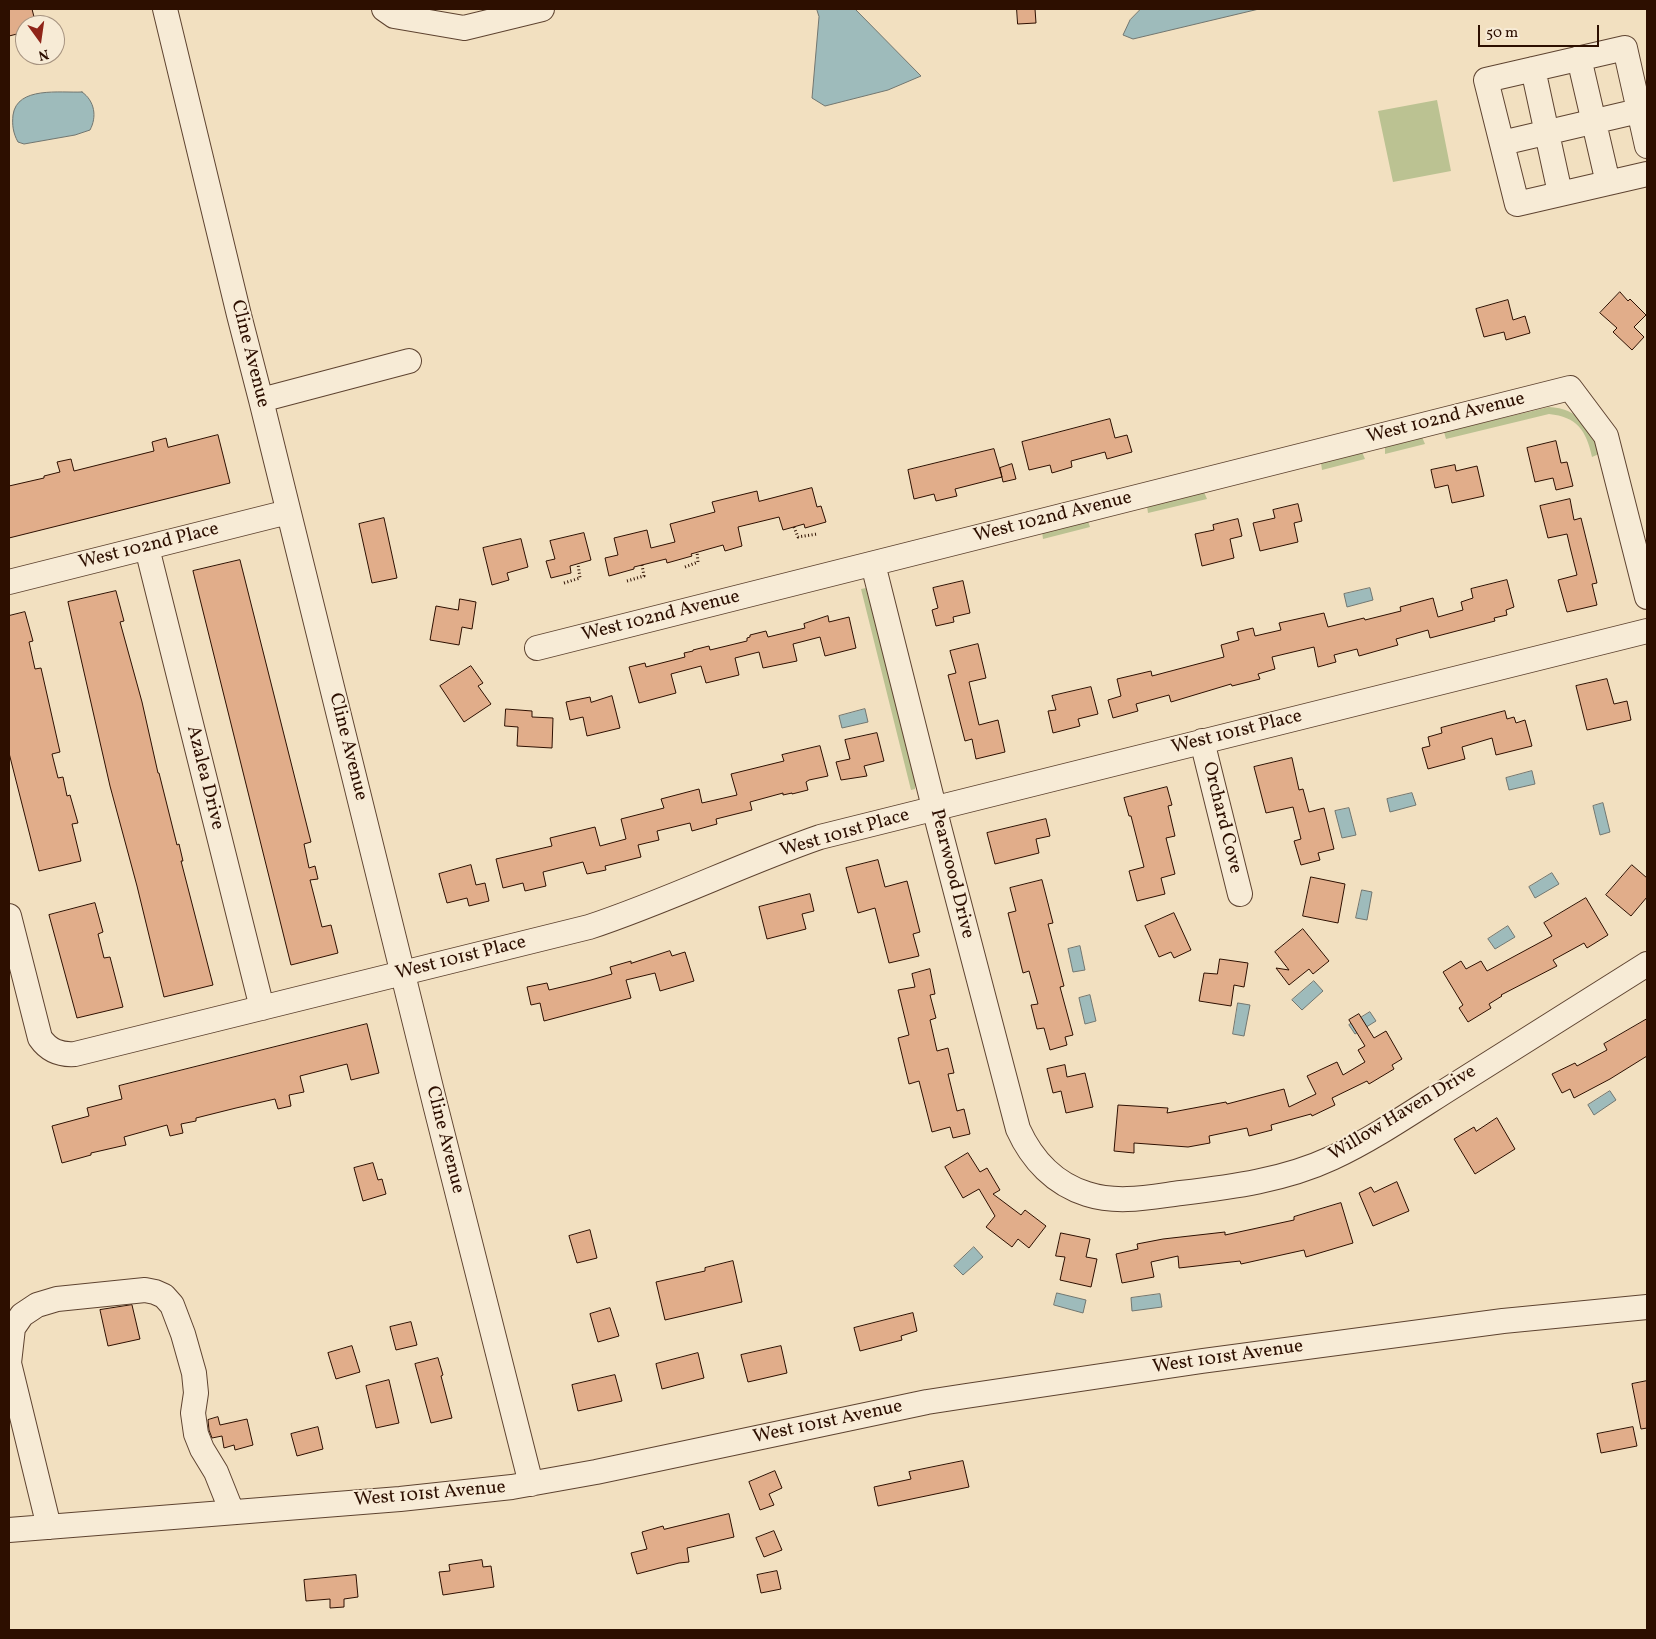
<!DOCTYPE html>
<html>
<head>
<meta charset="utf-8">
<style>
	body { margin:0 }
	#map { position:relative; width:1656px; height:1639px; overflow:hidden; background:#f2e0c0; font-family:Vollkorn,serif }
	canvas { display:block }
	.frame { position:absolute; inset:0; border:10px solid #2d0f00; pointer-events:none }
	.north { position:absolute; left:15px; top:15px; width:50px; height:50px; box-sizing:border-box; background:#f7ebd6; border:1px solid #a69380; border-radius:50%; rotate:166deg; font-size:14px; font-weight:700; line-height:20px; text-align:center; color:#2d0f00 }
	.north::after { content:''; display:block; margin:auto; width:18px; height:22px; background:#8f2418; clip-path:polygon(50% 0,100% 100%,50% 72%,0 100%) }
	.scale { position:absolute; left:1478px; top:25px; width:121px; height:22px; box-sizing:border-box; border:2px solid #2d0f00; border-top:0; padding-left:6px; font-size:15px; line-height:18px; white-space:nowrap; color:#2d0f00; -webkit-text-stroke:4px #f7ebd6; paint-order:stroke }
</style>
</head>
<body>
<div id="map">
<canvas width="1656" height="1639"></canvas>
<div class="frame"></div>
<div class="north">N</div>
<div class="scale">50 m</div>
</div>
<script>
const context = document.querySelector('canvas').getContext('2d');
context.lineJoin = 'round';
function fill(path, color) { context.fillStyle = color; context.fill(path, 'evenodd'); }
function stroke(path, color, width, dash) { context.strokeStyle = color; context.lineWidth = width; context.lineCap = dash ? 'butt' : 'round'; context.setLineDash(dash || []); context.stroke(path); }
function write(font, color, halo, rows, align = 'center') {
  context.font = font + ' Vollkorn,serif'; context.lineWidth = 4; context.setLineDash([]); context.textBaseline = 'middle'; context.strokeStyle = halo; context.fillStyle = color; for (const [text, x, y, turn = 0] of rows) {
    context.save(); context.translate(x, y); context.rotate((+turn || 0) * Math.PI / 180); context.textAlign = isNaN(turn) ? turn : align; if (halo) context.strokeText(text, 0, 0); context.fillText(text, 0, 0); context.restore();
  }
}
fill(new Path2D(`
	M1437,100l14,71 -58,11 -15,-71z
	M1549,407c29,1 42,20 50,47l-7,3c-6,-27 -15,-40 -43,-43l-103,25 -2,-7z
	M1422,437l3,7 -40,10v-7z
	M1362,452l3,7 -43,11 -1,-7z
	M1204,492l3,7 -59,14 -1,-7z
	M1088,521l2,6 -47,12 -1,-7z
	M866,588l3,5 47,188 -1,8 -4,1 -50,-201z`), '#bbc292');
const water = new Path2D(`
	M817,9h38l66,67 -33,14 -63,16 -13,-8 7,-81z
	M1141,9h118l-126,30 -10,-4 7,-15z
	M82,92c13,9 15,25 8,38l-15,5 -51,9 -6,-2c-5,-9 -6,-17 -5,-27 4,-29 47,-22 69,-23z
	M1370,588l3,12 -26,7 -3,-13z
	M865,709l3,13 -26,6 -3,-12z
	M1532,771l3,13 -26,6 -3,-12z
	M1412,793l4,12 -26,7 -3,-13z
	M1603,803l7,29 -10,3 -7,-29z
	M1349,808l7,27 -14,3 -7,-27z
	M1552,873l7,11 -24,14 -6,-11z
	M1362,890l10,2 -5,28 -11,-2z
	M1508,926l7,11 -20,12 -7,-10z
	M1080,946l5,24 -12,2 -5,-23z
	M1314,981l9,10 -21,19 -10,-10z
	M1090,995l6,26 -11,3 -6,-26z
	M1238,1003l12,2 -6,31 -11,-2z
	M1370,1012l6,9 -21,13 -6,-9z
	M1610,1091l6,9 -22,15 -6,-10z
	M974,1247l9,10 -20,18 -9,-9z
	M1057,1293l29,7 -3,13 -29,-8z
	M1160,1294l2,13 -30,4 -1,-13z`);
fill(water, '#9ebbbb');
stroke(water, '#717670', 1);
const building = new Path2D(`
	M9,9h23l4,16h-11v7l-16,4z
	M1017,9h18l1,14 -18,1z
	M1620,292l8,9 2,-2 16,16 -12,12 10,10 -12,13 -19,-18 4,-4 -17,-15z
	M1508,300l5,20 12,-4 5,17 -24,7 -2,-8 -20,5 -8,-28z
	M1110,419l5,19 12,-3 5,17 -25,7 -2,-7 -34,9 1,6 -20,6 -2,-8 -21,5 -7,-28z
	M218,435l12,48 -221,55v-52l35,-8v-2l16,-4 -3,-10 14,-3 3,12 80,-20 -2,-9 14,-4 2,9z
	M1556,441l5,22 6,-1 6,24 -17,4 -3,-12 -18,4 -8,-34z
	M994,449l8,28 -47,12 2,7 -21,5 -2,-7 -20,5 -6,-29z
	M1012,464l4,15 -13,3 -3,-14z
	M1455,465l1,6 21,-5 7,30 -32,7 -4,-18 -13,3 -4,-18z
	M812,488l5,19 4,-1 5,16 -21,6 -1,-4 -21,6 -4,-13 -41,10 4,19 -17,5 -2,-6 -32,9 1,2 -25,7 -1,-4 -32,8v2l-25,7 -4,-18 13,-3 -4,-17 33,-8 4,18 24,-6 -5,-18 45,-12 -3,-10 45,-11 2,10z
	M1570,499l4,21 7,-2 16,65 -5,1 5,21 -30,7 -9,-32 19,-5 -7,-28 -3,-13 -19,4 -8,-32z
	M1298,504l4,17 -8,2 4,19 -38,9 -7,-28 22,-5 -2,-8z
	M384,518l13,60 -25,5 -13,-59z
	M1238,519l4,17 -12,3 4,19 -32,8 -7,-32 19,-4 -1,-5z
	M584,533l7,27 -21,6 1,7 -20,5 -5,-17 9,-2 -5,-18z
	M521,539l7,28 -21,6 2,7 -17,5 -9,-37z
	M240,560l71,282 -7,2 5,24 6,-2 3,13 -8,1 12,47 9,-2 7,28 -47,12 -98,-394z
	M1507,580l7,27 -8,3 1,5 -13,3 1,3 -65,17 -2,-8 -32,9 2,6 -39,11 -2,-7 -23,6 2,7 -18,5 -4,-20 -42,10 3,12 -17,5 2,5 -28,7 -1,-2 -60,18 -2,-7 -33,9 2,7 -25,7 -5,-18 13,-4 -4,-17 34,-8 1,5 72,-19 -3,-12 18,-5 -2,-8 16,-4 2,8 26,-6 -2,-7 45,-10 4,14 36,-9 1,2 36,-9 -1,-4 33,-9 5,19 25,-7 -2,-8 12,-4 -2,-9z
	M963,581l7,32 -17,4 1,5 -18,4 -4,-16 6,-2 -5,-20z
	M116,591l8,30 -4,1 22,80 16,71h1l18,72 2,-1 4,17h-2l32,124 -49,12 -27,-111 -27,-100 -42,-184z
	M460,599l16,3 -4,27 -10,-2 -3,18 -29,-5 6,-34 22,4z
	M25,612l8,29 -4,1 6,27 6,-1 19,84 -8,2 6,24 5,-1 4,19 3,-1 8,28 -6,1 9,37 -42,10 -30,-118v-137z
	M828,616l1,6 20,-5 7,31 -31,8 -5,-19 -27,7 4,17 -34,7 -4,-16 -24,6 4,17 -33,8 -5,-17 -30,8 5,19 -37,10 -10,-36 16,-4 1,4 39,-10 -1,-4 9,-2v-1l16,-4 1,4 37,-9v-3l3,-1v-2l16,-4 2,6 37,-9 -1,-4z
	M978,644l8,34 -17,4 10,43 19,-5 7,32 -29,7 -4,-20 -7,2 -17,-66 8,-2 -6,-22z
	M471,666l12,17 -5,3 13,18 -27,18 -24,-36z
	M1607,679l7,25 13,-3 4,19 -44,10 -11,-44z
	M1091,687l7,27 -20,5 2,7 -27,7 -5,-22 8,-1 -4,-14z
	M612,696l8,32 -33,8 -4,-19 -13,3 -4,-18 24,-5 1,5z
	M506,709l26,2v6l21,1 -1,30 -35,-2 1,-19 -13,-1z
	M1505,711l2,8 7,-2 2,6 9,-3 7,26 -36,9 -4,-17 -30,9 3,12 -37,10 -6,-21 8,-2 -2,-9 14,-4 -1,-5z
	M877,733l7,28 -20,5 3,10 -26,4 -5,-18 14,-3 -5,-19z
	M820,746l8,30 -19,4 -3,2 2,8 -16,4v-1l-9,2v-2l-33,9 2,8 -36,9 1,5 -25,7 -2,-8 -33,8 2,9 -21,5 3,12 -36,9 1,4 -19,4 -4,-12 -40,10 3,14 -21,5 -2,-8 -20,5 -7,-29 56,-13 -2,-8 45,-11 5,19 26,-7 -5,-20 43,-11 -3,-9 38,-10 3,14 35,-8 -6,-21 53,-13 -2,-6z
	M1292,758l7,32 4,-1 6,23 15,-4 10,41 -16,4 2,7 -19,5 -7,-24 7,-2 -8,-32 -27,6 -12,-46z
	M1167,787l5,18 -4,1 7,30 -9,2 9,36 -14,4 4,16 -28,7 -8,-30 15,-4 -13,-51h-2l-5,-18z
	M1046,819l4,17 -14,3 3,14 -44,11 -8,-31z
	M878,860l7,27 22,-6 13,51 -7,2 6,22 -30,7 -14,-55 -17,5 -12,-45z
	M471,865l5,20 9,-2 4,18 -20,5 -2,-8 -20,5 -8,-29z
	M1632,865l15,13v19l-16,19 -25,-21z
	M1311,877l34,7 -7,39 -35,-7z
	M1042,880l11,43 -5,1 16,62 -4,1 13,48 -8,2 2,8 -17,5 -6,-22 -7,1 -6,-24 7,-1 -9,-33 -6,2 -15,-60 8,-2 -6,-23z
	M810,894l4,17 -12,3 4,15 -39,10 -8,-32z
	M1586,898l22,37 -21,13 -3,-5 -31,17 4,6 -56,29 1,1 -13,8 2,4 -23,14 -9,-14 4,-3 -20,-33 18,-11 5,8 15,-8 6,10 65,-35 -8,-13z
	M95,903l8,29 -5,2 6,24 6,-1 13,50 -46,11 -28,-103z
	M1174,913l17,37 -17,8 -3,-6 -12,5 -14,-31z
	M1303,929l26,32 -16,13 -4,-5 -20,16 -13,-17 13,2 -14,-18z
	M670,951l2,5 13,-4 9,29 -34,10 -5,-18 -29,7 5,18 -87,23 -4,-18 -9,2 -4,-18 20,-4 2,7 42,-10 21,-6 -2,-7 21,-6v2z
	M1220,959l28,4 -4,24 -10,-2 -3,21 -32,-5 5,-28 13,1z
	M930,969l5,25 -5,1 6,23 -6,2 7,31 11,-3 6,25 -6,1 9,37 7,-2 6,25 -17,4 -3,-11 -18,5 -13,-51 -10,3 -11,-46 11,-3 -11,-45 17,-3 -3,-13z
	M1359,1014l15,24 12,-7 16,28 -10,6 2,4 -25,15 -2,-3 -35,17 3,7 -23,11 -1,-2 -40,11 1,5 -23,6 -2,-8 -38,8 1,7 -22,4 -54,-4v10l-20,-2 4,-46 50,3 -1,5 59,-11 1,2 57,-15 5,18 27,-13 -9,-18 30,-14 6,13 22,-13 -7,-12 7,-4 -16,-26z
	M1647,1019v37l-37,23 -36,19 -4,-9 -8,4 -10,-19 23,-11 2,3 30,-16 -3,-6z
	M367,1024l12,49 -28,7 -4,-16 -47,12 4,16 -15,3 2,11 -13,3 -3,-10 -39,9 -40,10v3l-15,3 2,9 -13,3 -3,-11 -43,12 2,8 -35,8v2l-29,8 -10,-37 37,-10 -2,-8 35,-9 -3,-13z
	M1065,1065l2,12 18,-4 8,34 -27,6 -5,-22 -8,2 -6,-24z
	M1497,1118l18,31 -40,25 -21,-35 20,-12 2,4z
	M968,1153l12,19 7,-4 13,22 -7,4 28,21 4,-5 21,16 -17,22 -11,-9 -6,8 -26,-20 9,-11 -16,-27 -16,9 -18,-31z
	M373,1163l5,17 4,-1 4,15 -23,7 -9,-33z
	M1397,1182l12,29 -36,15 -14,-33 12,-6 3,5z
	M1341,1203l12,40 -47,14 -2,-7 -63,14 -1,-3 -61,7 -1,-12 -27,6 3,15 -32,6 -6,-29 22,-5 -1,-5 26,-5 62,-7v3l69,-15v-3z
	M590,1230l7,28 -20,5 -8,-27z
	M1061,1233l29,6 -4,18 11,2 -6,28 -31,-7 5,-23 -9,-1z
	M733,1261l9,41 -77,18 -9,-38 49,-11v-3z
	M132,1305l8,34 -32,7 -8,-36z
	M610,1308l9,28 -21,6 -8,-28z
	M913,1313l4,18 -16,5 1,4 -42,11 -6,-23z
	M411,1322l6,23 -21,5 -6,-23z
	M352,1346l8,26 -24,7 -8,-26z
	M781,1346l6,27 -39,9 -7,-27z
	M698,1353l6,25 -42,11 -6,-25z
	M438,1358l5,17 -2,1 11,42 -21,5 -16,-59z
	M615,1375l7,26 -44,10 -6,-26z
	M389,1380l10,43 -23,5 -10,-42z
	M1647,1381v47l-6,1 -9,-45z
	M218,1417l2,8 27,-6 6,26 -18,5 -1,-5 -10,3 -2,-12 -10,2 -3,-8 -1,-10z
	M318,1427l5,22 -26,7 -6,-22z
	M1633,1427l4,19 -36,7 -4,-19z
	M963,1461l6,26 -91,19 -4,-19 37,-8 -2,-7z
	M775,1471l7,17 -13,6 5,11 -14,5 -11,-28z
	M729,1514l5,23 -47,11 2,14 -10,1 -42,11 -6,-21 16,-4 -5,-17 21,-6 1,3z
	M774,1531l8,19 -18,7 -8,-19z
	M482,1560l1,7 8,-1 3,21 -51,8 -4,-23 11,-1 -1,-6z
	M777,1571l4,18 -20,4 -4,-18z
	M356,1575l2,22 -14,2v8l-14,1v-9l-24,2 -2,-21z`);
fill(building, '#e1ad8a');
stroke(building, '#2d0f00', 1);
const minor = new Path2D(`
	M165,9l74,306 22,85 175,708 95,376
	M384,9l10,7 70,12 78,-19
	M1579,58l29,125
	M1533,69l27,124
	M1502,143l145,-34
	M1647,146l-22,-98 -139,32 31,124 130,-30
	M261,400l148,-39
	M147,548l115,460
	M873,564l66,263 79,302c14,31 37,55 69,65 31,10 63,3 94,-1 51,-6 104,-13 151,-35 43,-20 83,-48 123,-73 64,-41 128,-81 192,-121
	M9,582l279,-70
	M537,648l1033,-260 36,48 41,161
	M1202,741l38,153
	M9,916l31,122c9,13 20,17 35,16l514,-127c79,-26 153,-63 231,-90l827,-206
	M49,1527l-40,-164 4,-35 9,-13 15,-10 20,-6 88,-9 10,2 9,4 8,9 11,29 11,39 2,20 -3,20 3,21 6,15 14,23 16,40
	M9,1530l391,-31 112,-12 84,-15 331,-70 39,-6 236,-35 301,-40 144,-14`);
stroke(minor, '#5e4330', 26);
stroke(new Path2D(`
	M794,527l4,10 19,-3
	M685,567l13,-5 -1,-10
	M627,581l17,-5 -2,-11
	M564,583l16,-5 -2,-14`), '#2d0f00', 3, [1, 2.5]);
stroke(minor, '#f7ebd6', 24);
write('19px', '#2d0f00', '#f7ebd6', [
	["Cline Avenue",249,354,76],
	["West 102nd Avenue",1446,419,-14],
	["West 102nd Avenue",1053,518,-14],
	["West 102nd Place",149,547,-14],
	["West 102nd Avenue",661,617,-14],
	["West 101st Place",1237,733,-14],
	["Cline Avenue",347,747,76],
	["Azalea Drive",204,778,76],
	["Orchard Cove",1221,818,76],
	["West 101st Place",845,834,-16],
	["Pearwood Drive",951,874,76],
	["West 101st Place",461,959,-14],
	["Willow Haven Drive",1403,1114,-31],
	["Cline Avenue",444,1140,76],
	["West 101st Avenue",1228,1358,-8],
	["West 101st Avenue",828,1423,-12],
	["West 101st Avenue",430,1495,-5]
]);
</script>
</body>
</html>
